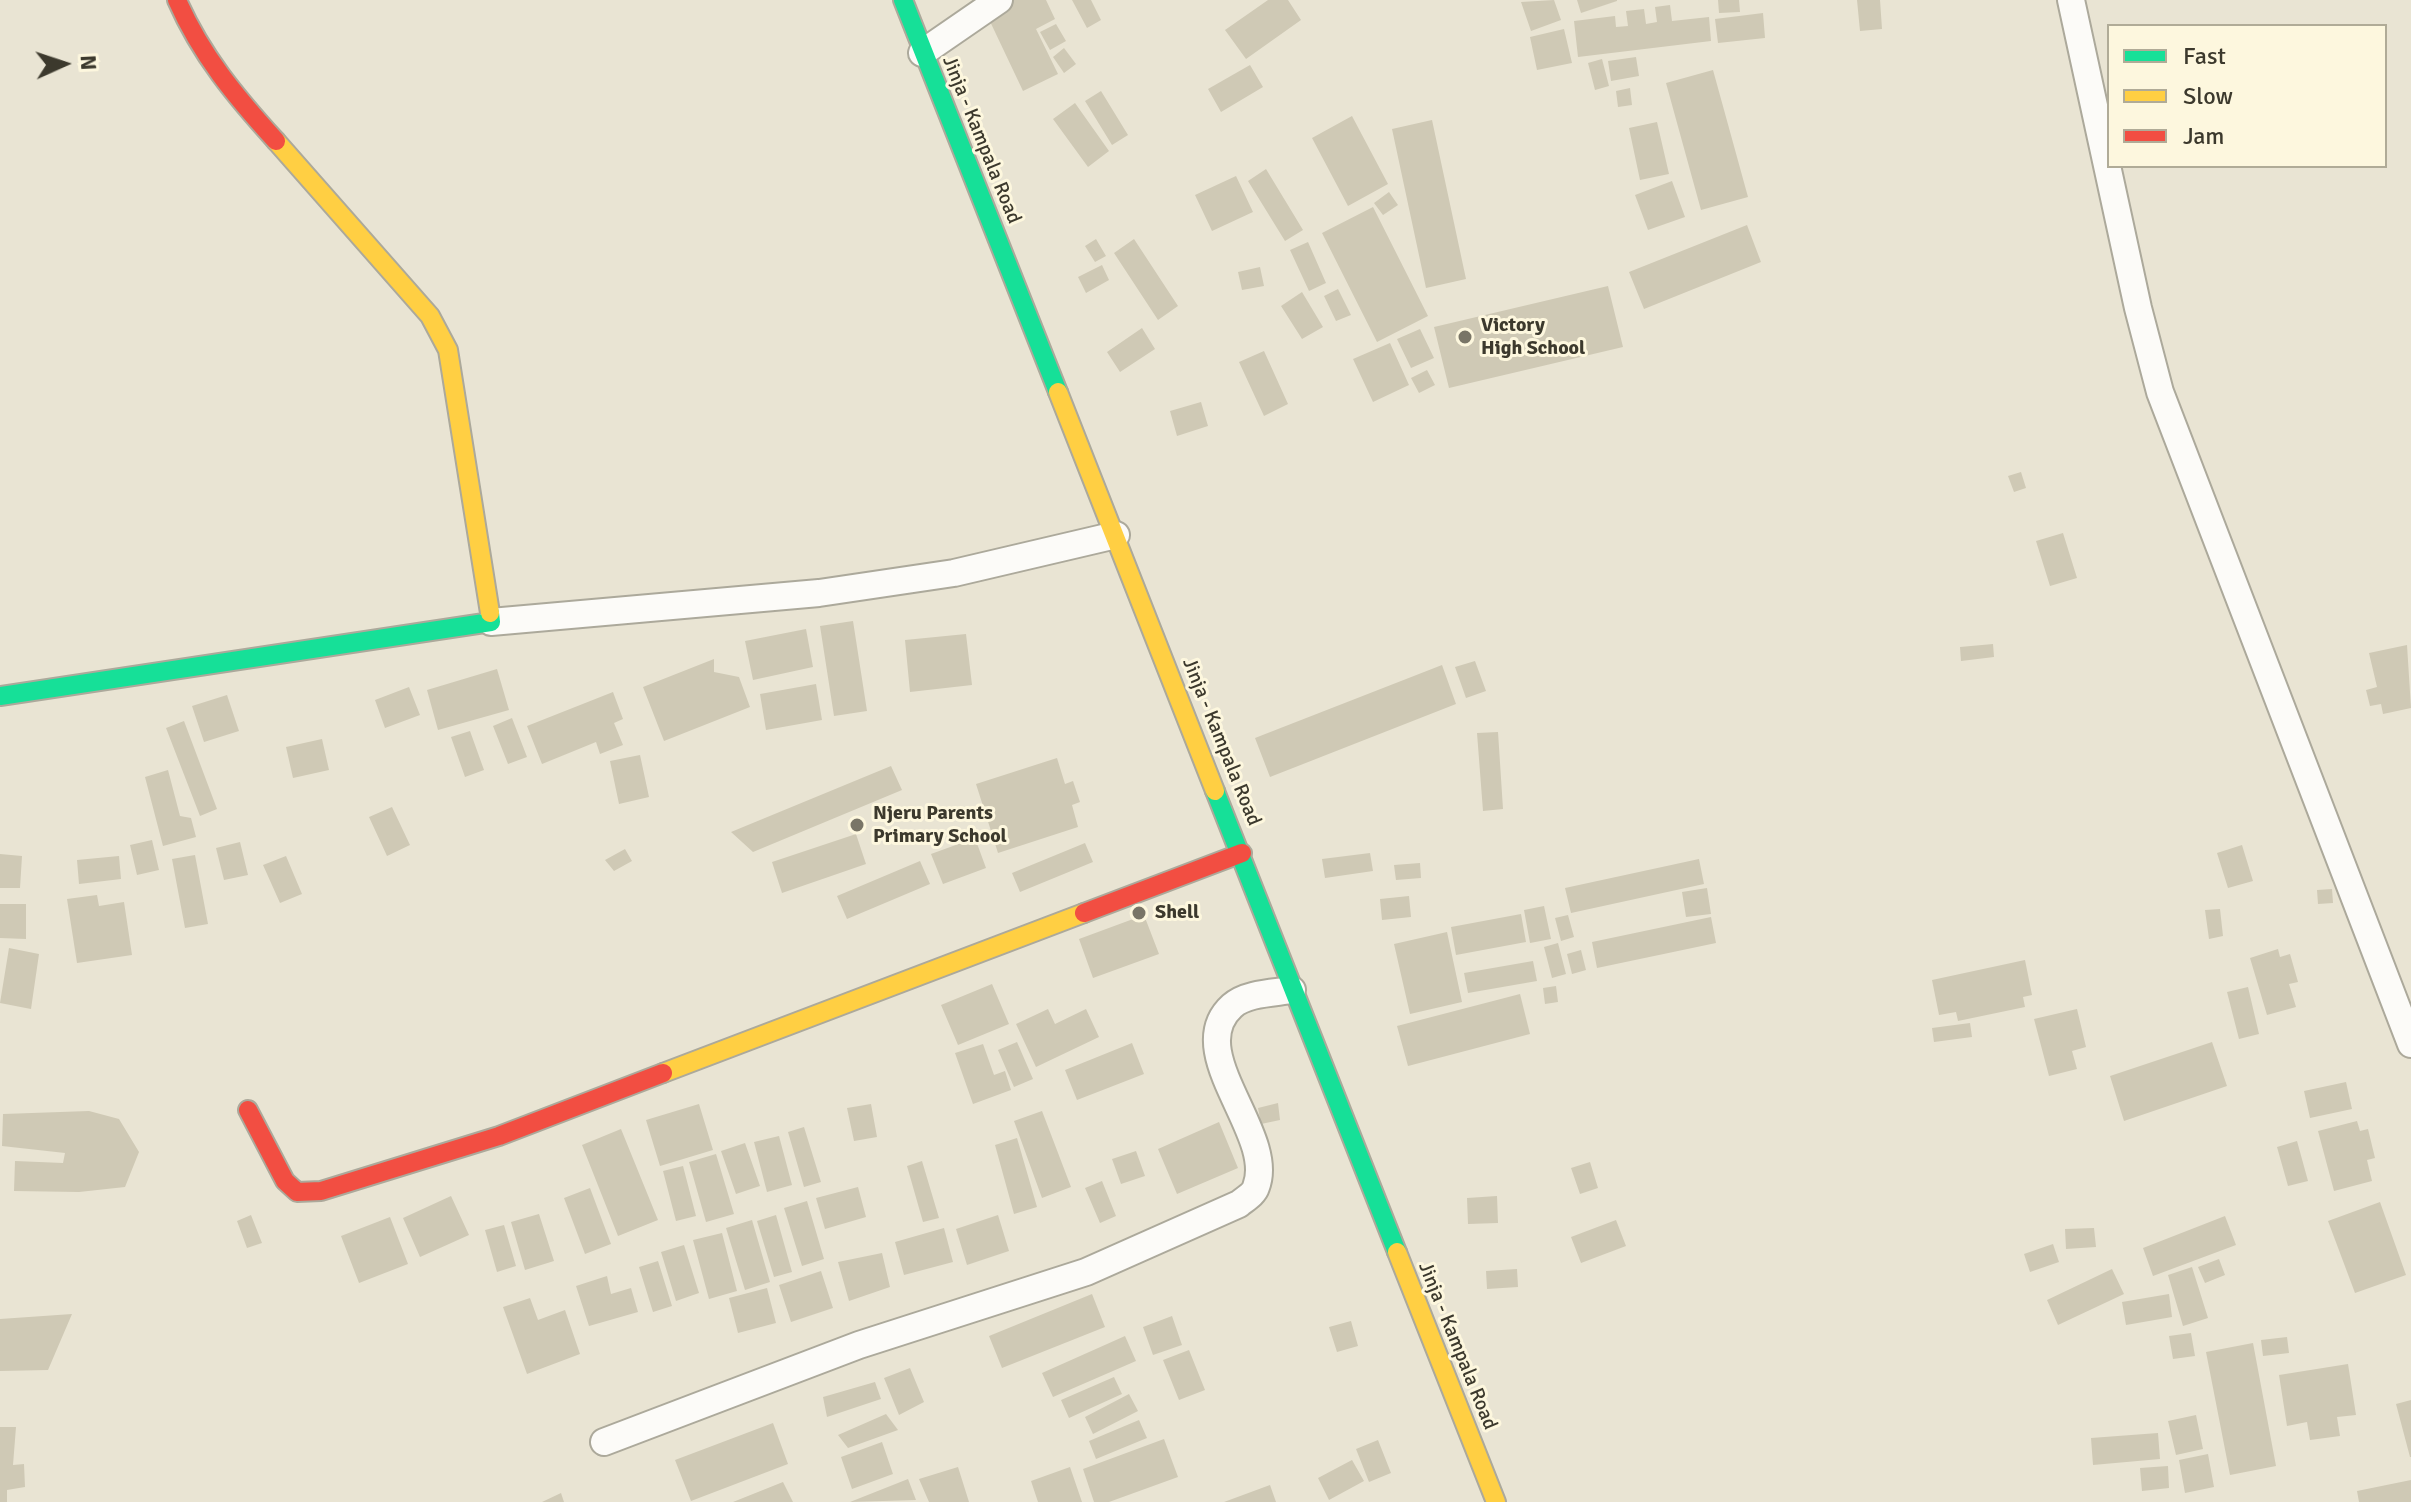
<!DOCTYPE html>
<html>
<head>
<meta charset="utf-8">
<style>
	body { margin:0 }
	#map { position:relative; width:2411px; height:1502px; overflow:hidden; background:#e9e4d3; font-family:Signika,sans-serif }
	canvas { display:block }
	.legend { position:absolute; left:2107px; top:24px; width:280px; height:144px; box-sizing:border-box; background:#fdf7de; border:2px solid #b0ab97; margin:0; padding:10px 14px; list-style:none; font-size:24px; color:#3c392d }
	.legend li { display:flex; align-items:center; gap:16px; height:40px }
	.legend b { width:40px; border:2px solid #b0ab97 }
	.north { position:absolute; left:24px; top:24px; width:80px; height:80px; -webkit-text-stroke:6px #fdf7de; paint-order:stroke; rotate:87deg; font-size:22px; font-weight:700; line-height:32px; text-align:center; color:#3c392d }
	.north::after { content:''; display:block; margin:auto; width:28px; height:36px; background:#3c392d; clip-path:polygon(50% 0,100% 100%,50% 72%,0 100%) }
</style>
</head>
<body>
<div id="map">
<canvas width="2411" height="1502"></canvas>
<ul class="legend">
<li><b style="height:10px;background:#16e098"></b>Fast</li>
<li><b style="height:10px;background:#ffcf43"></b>Slow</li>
<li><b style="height:10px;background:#f24e42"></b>Jam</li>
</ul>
<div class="north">N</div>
</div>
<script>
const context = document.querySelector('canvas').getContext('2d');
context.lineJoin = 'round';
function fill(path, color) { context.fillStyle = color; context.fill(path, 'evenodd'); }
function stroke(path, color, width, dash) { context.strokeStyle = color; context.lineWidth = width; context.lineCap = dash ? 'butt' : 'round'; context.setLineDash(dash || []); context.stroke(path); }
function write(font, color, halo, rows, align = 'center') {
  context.font = font + ' Signika,sans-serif'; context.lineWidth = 6; context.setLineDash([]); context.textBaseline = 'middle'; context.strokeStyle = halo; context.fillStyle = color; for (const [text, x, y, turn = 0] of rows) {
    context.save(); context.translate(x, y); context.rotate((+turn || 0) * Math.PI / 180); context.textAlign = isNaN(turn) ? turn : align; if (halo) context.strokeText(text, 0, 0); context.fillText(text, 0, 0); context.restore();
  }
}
fill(new Path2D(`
	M1013,0h33l9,19 -19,10 22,45 -35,17 -37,-78z
	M1072,0h19l10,20 -14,8z
	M1268,0h20l13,20 -55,39 -21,-29z
	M1554,0l7,20 -30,11 -10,-29z
	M1577,0h40v1l-36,12z
	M1718,0h21l1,12 -21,1z
	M1857,0h23l2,29 -22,2z
	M1670,5l2,16 37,-4 2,24 -133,16 -4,-36 41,-5 1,11 12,-1 -2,-15 18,-2 2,15 11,-2 -2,-15z
	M1763,13l2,25 -47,5 -3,-24z
	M1056,24l10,17 -16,9 -10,-18z
	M1564,29l8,34 -35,7 -7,-33z
	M1064,48l12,16 -12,9 -11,-16z
	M1636,57l3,19 -28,5 -3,-20z
	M1602,59l7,27 -14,4 -7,-27z
	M1250,65l13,22 -42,25 -13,-23z
	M1713,70l35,127 -47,13 -35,-127z
	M1630,88l2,17 -14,2 -2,-16z
	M1101,91l27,44 -16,10 -27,-44z
	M1075,103l34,48 -21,16 -35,-48z
	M1352,116l36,68 -40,22 -36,-68z
	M1432,120l34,159 -40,9 -34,-159z
	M1657,122l12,52 -29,6 -11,-52z
	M1266,169l37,61 -18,11 -37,-60z
	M1236,176l17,36 -41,19 -17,-36z
	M1672,181l13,36 -37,13 -13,-35z
	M1389,192l9,13 -15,10 -9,-12z
	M1373,207l55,109 -51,26 -55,-109z
	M1747,225l14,37 -117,47 -15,-37z
	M1096,239l10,17 -11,6 -10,-16z
	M1134,239l44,67 -20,14 -44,-67z
	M1308,242l18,41 -17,8 -19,-41z
	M1102,265l7,15 -23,13 -8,-16z
	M1260,267l4,19 -22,4 -4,-18z
	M1608,286l15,61 -174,41 -15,-61z
	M1338,289l13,26 -15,6 -12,-25z
	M1302,292l21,35 -21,12 -21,-33z
	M1142,328l13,21 -35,23 -13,-20z
	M1420,329l14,29 -23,10 -14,-29z
	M1390,343l19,42 -36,17 -20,-43z
	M1264,351l24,53 -24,12 -25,-54z
	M1427,370l8,15 -16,8 -8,-15z
	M1201,402l7,24 -31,10 -7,-25z
	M2021,472l5,16 -12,4 -6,-16z
	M2063,533l14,45 -27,8 -14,-45z
	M853,621l14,90 -33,5 -14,-90z
	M806,629l7,38 -60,13 -8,-39z
	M966,634l6,51 -62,7 -5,-52z
	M1993,644l1,13 -33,4 -1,-14z
	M2407,645l4,63 -28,6 -2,-10 -11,2 -4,-16 11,-3 -8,-34z
	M714,659v13l25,5 11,30 -86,34 -21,-54z
	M1475,661l11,30 -20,7 -11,-31z
	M1442,665l14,39 -186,73 -15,-39z
	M497,669l12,41 -71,20 -11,-40z
	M816,684l6,36 -56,10 -6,-36z
	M409,687l11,28 -35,13 -10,-28z
	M613,692l10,27 -9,4 9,22 -23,9 -4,-12 -54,22 -15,-38z
	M227,695l12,36 -35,11 -12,-36z
	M512,718l15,39 -19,7 -15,-38z
	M184,721l33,88 -17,7 -34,-88z
	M470,731l14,39 -19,7 -14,-40z
	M1498,732l5,77 -20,2 -6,-78z
	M322,739l7,31 -36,8 -7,-31z
	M640,755l9,42 -30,7 -9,-43z
	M1057,758l8,26 8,-3 7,21 -8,3 6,22 -80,26 -22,-69z
	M891,766l11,24 -149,62 -22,-20z
	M168,770l12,46 11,2 5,19 -33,9 -18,-69z
	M392,807l18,38 -23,11 -18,-39z
	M856,834l10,30 -84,29 -10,-31z
	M975,838l11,30 -43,16 -12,-30z
	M152,840l7,30 -22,5 -7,-30z
	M240,842l8,33 -24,5 -8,-32z
	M1085,843l8,19 -73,30 -8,-19z
	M2242,845l11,36 -25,7 -11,-35z
	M625,849l7,12 -18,10 -9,-11z
	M1370,853l3,18 -48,7 -3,-19z
	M0,854l22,2 -2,32h-20z
	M195,855l13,69 -23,4 -13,-69z
	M119,856l2,23 -42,5 -2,-24z
	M286,856l16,38 -22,9 -17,-38z
	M1699,859l5,25 -133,29 -6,-25z
	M920,861l10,23 -83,35 -10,-23z
	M1420,863l1,15 -25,2 -2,-15z
	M1707,888l4,26 -25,3 -4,-25z
	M2332,889l1,14 -15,1 -1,-14z
	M97,895l2,11 25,-4 8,53 -55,8 -10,-64z
	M1409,896l2,21 -29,3 -2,-21z
	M0,904h26v35l-26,-1z
	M1544,906l7,33 -21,4 -6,-33z
	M2220,909l3,27 -14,3 -4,-29z
	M1521,914l5,28 -70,13 -5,-28z
	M1144,915l15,39 -66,24 -14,-39z
	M1568,915l6,22 -13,4 -6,-23z
	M1711,917l5,26 -119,25 -5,-26z
	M1447,932l15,70 -52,12 -16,-70z
	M1558,943l8,31 -14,4 -8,-31z
	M9,948l30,6 -8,55 -31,-6z
	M2278,949l2,8 10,-3 8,28 -9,2 7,23 -29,8 -17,-57z
	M1581,950l5,20 -14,4 -5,-20z
	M2025,960l7,35 -9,2 2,10 -67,14 -2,-9 -17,3 -7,-35z
	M1533,961l4,20 -69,12 -4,-20z
	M992,984l17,40 -51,21 -17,-40z
	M1556,986l2,16 -13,2 -2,-16z
	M2248,987l11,47 -20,5 -12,-47z
	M1520,994l10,40 -122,32 -11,-40z
	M1048,1009l7,15 31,-15 13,28 -63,30 -20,-43z
	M2077,1009l9,38 -14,4 5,18 -28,7 -15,-57z
	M1970,1023l2,14 -38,5 -2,-14z
	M1017,1042l16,37 -19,8 -16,-37z
	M2212,1042l15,44 -103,35 -14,-45z
	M1132,1043l12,31 -67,26 -12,-30z
	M983,1044l11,31 11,-4 6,19 -38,14 -18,-51z
	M2346,1082l6,27 -42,9 -6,-27z
	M1278,1103l2,17 -19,4 -3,-16z
	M699,1104l14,46 -53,16 -14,-46z
	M871,1104l6,33 -23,4 -7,-33z
	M89,1111l30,8 20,33 -14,35 -46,5 -65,-1 1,-30 48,2 2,-10 -63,-7 1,-32z
	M1042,1111l29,76 -29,11 -28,-77z
	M2357,1121l3,10 8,-2 7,29 -8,2 5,21 -38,10 -16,-60z
	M1219,1122l19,46 -61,26 -19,-45z
	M804,1127l17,55 -17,5 -16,-55z
	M621,1129l37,91 -40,16 -36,-91z
	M779,1136l13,49 -25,7 -13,-50z
	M1017,1138l20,69 -23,7 -19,-69z
	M2297,1141l11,40 -20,5 -11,-39z
	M745,1143l15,43 -24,8 -15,-43z
	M1136,1151l9,25 -24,8 -9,-25z
	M716,1154l18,60 -28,8 -17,-60z
	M922,1161l17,57 -16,4 -16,-56z
	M1590,1162l8,26 -18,6 -9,-26z
	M683,1166l13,50 -20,5 -13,-50z
	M1102,1181l14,35 -16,7 -15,-35z
	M858,1187l8,30 -41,12 -9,-31z
	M590,1188l21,56 -26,10 -21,-56z
	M451,1196l18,39 -49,22 -17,-39z
	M1497,1196l1,27 -30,1 -1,-26z
	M807,1201l17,58 -22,7 -18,-58z
	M2380,1202l26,73 -51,18 -27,-72z
	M539,1214l15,47 -29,9 -14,-48z
	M251,1215l11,28 -15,5 -10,-27z
	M776,1215l16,57 -18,5 -17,-56z
	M998,1215l11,36 -42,14 -11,-36z
	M2225,1216l11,29 -83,31 -10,-28z
	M390,1217l18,47 -49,19 -18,-47z
	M752,1220l18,62 -25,8 -19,-62z
	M1616,1220l10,26 -45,17 -10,-26z
	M504,1225l12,41 -19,6 -12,-42z
	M944,1228l9,34 -49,13 -9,-33z
	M2094,1228l2,19 -30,2 -1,-20z
	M722,1233l15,58 -28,8 -16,-59z
	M2053,1244l6,18 -29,10 -6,-18z
	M684,1245l15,48 -23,8 -15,-49z
	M882,1253l8,34 -41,14 -11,-39z
	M2219,1259l6,16 -20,8 -7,-16z
	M658,1261l14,45 -19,6 -14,-45z
	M2192,1267l16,51 -25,8 -15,-51z
	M1517,1269l1,18 -31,2 -1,-18z
	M2112,1269l12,25 -66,31 -11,-25z
	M821,1271l12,37 -42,14 -12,-37z
	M607,1276l4,18 20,-6 7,24 -49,14 -13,-40z
	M767,1288l9,35 -38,10 -9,-35z
	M1092,1294l13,33 -103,41 -13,-32z
	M2169,1294l3,23 -46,8 -4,-23z
	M530,1298l8,22 27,-10 15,44 -53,20 -24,-67z
	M72,1314l-24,56 -48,1v-52z
	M1172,1316l10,29 -29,10 -10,-28z
	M1351,1321l7,25 -21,6 -8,-25z
	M2191,1333l4,23 -22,3 -4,-23z
	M1125,1336l11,25 -83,36 -11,-24z
	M2287,1337l2,16 -26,3 -2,-16z
	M2253,1343l23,123 -46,9 -24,-123z
	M1189,1350l16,40 -26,10 -16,-40z
	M2348,1364l8,51 -19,2 3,19 -30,4 -3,-18 -20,4 -8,-51z
	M910,1368l14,34 -25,13 -15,-37z
	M1114,1377l8,17 -53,24 -8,-18z
	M875,1382l6,17 -54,18 -4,-20z
	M1129,1394l9,17 -45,23 -8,-17z
	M2411,1400v57h-1l-14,-53z
	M886,1414l12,16 -50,18 -10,-13z
	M2196,1415l7,34 -27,6 -8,-34z
	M1139,1420l8,18 -51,21 -7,-18z
	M773,1423l15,41 -97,37 -16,-41z
	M0,1427h16l-3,38 11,-1 1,23 -18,3v12h-7z
	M2158,1433l2,26 -67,6 -2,-27z
	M1164,1439l14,38 -69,25h-15l-11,-33z
	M1378,1440l13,33 -22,9 -13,-33z
	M882,1442l11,32 -41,15 -11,-32z
	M2208,1454l6,33 -29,6 -6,-33z
	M1352,1460l12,21 -35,19 -11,-22z
	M2168,1466l1,22 -27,3 -2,-23z
	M958,1467l11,35h-40l-10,-23z
	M1070,1467l12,35h-44l-7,-21z
	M908,1479l8,21 -66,2z
	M2411,1480v22h-52l-2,-11z
	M783,1482l10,20h-60z
	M1270,1485l6,17h-52z
	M561,1493l3,9h-22z`), '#cfc9b5');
const street = new Path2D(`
	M2071,0l67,308 22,84 251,652
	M922,53l77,-53
	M491,622l328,-29 135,-20 162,-38
	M604,1442l255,-97 227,-73 153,-68c6,-5 15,-10 17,-17 21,-53 -75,-135 -24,-181 14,-13 42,-13 60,-16`);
const fast = new Path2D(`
	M903,0l155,392
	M0,696l491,-74 -1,-9
	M1215,791l182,461`);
const slow = new Path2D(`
	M276,141l154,175 18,34 42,263
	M1058,392l157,399
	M663,1073l421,-160
	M1397,1252l99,250`);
const jam = new Path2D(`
	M177,0c24,55 59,97 99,141
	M1084,913l158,-60
	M248,1110l37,71 12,11 24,-1 178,-55 164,-63`);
stroke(street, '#aca99b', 30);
stroke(fast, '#aca99b', 22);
stroke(slow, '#aca99b', 22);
stroke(jam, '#aca99b', 22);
stroke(street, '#fcfbf8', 26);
stroke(fast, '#16e098', 18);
stroke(slow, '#ffcf43', 18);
stroke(jam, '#f24e42', 18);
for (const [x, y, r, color] of [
	[1465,337,8,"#797567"],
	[857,825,8,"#797567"],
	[1139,913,8,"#797567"]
]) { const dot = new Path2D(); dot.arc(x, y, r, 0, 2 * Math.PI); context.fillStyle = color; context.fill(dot); stroke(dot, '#fdf7de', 3); }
write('20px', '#3c392d', '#fdf7de', [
	["Jinja - Kampala Road",981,140,68],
	["Jinja - Kampala Road",1221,742,68],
	["Jinja - Kampala Road",1457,1346,68]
]);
write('bold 20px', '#3c392d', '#fdf7de', [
	["Victory",1481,326],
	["High School",1481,349],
	["Njeru Parents",873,814],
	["Primary School",873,837],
	["Shell",1155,913]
], 'left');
</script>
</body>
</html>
